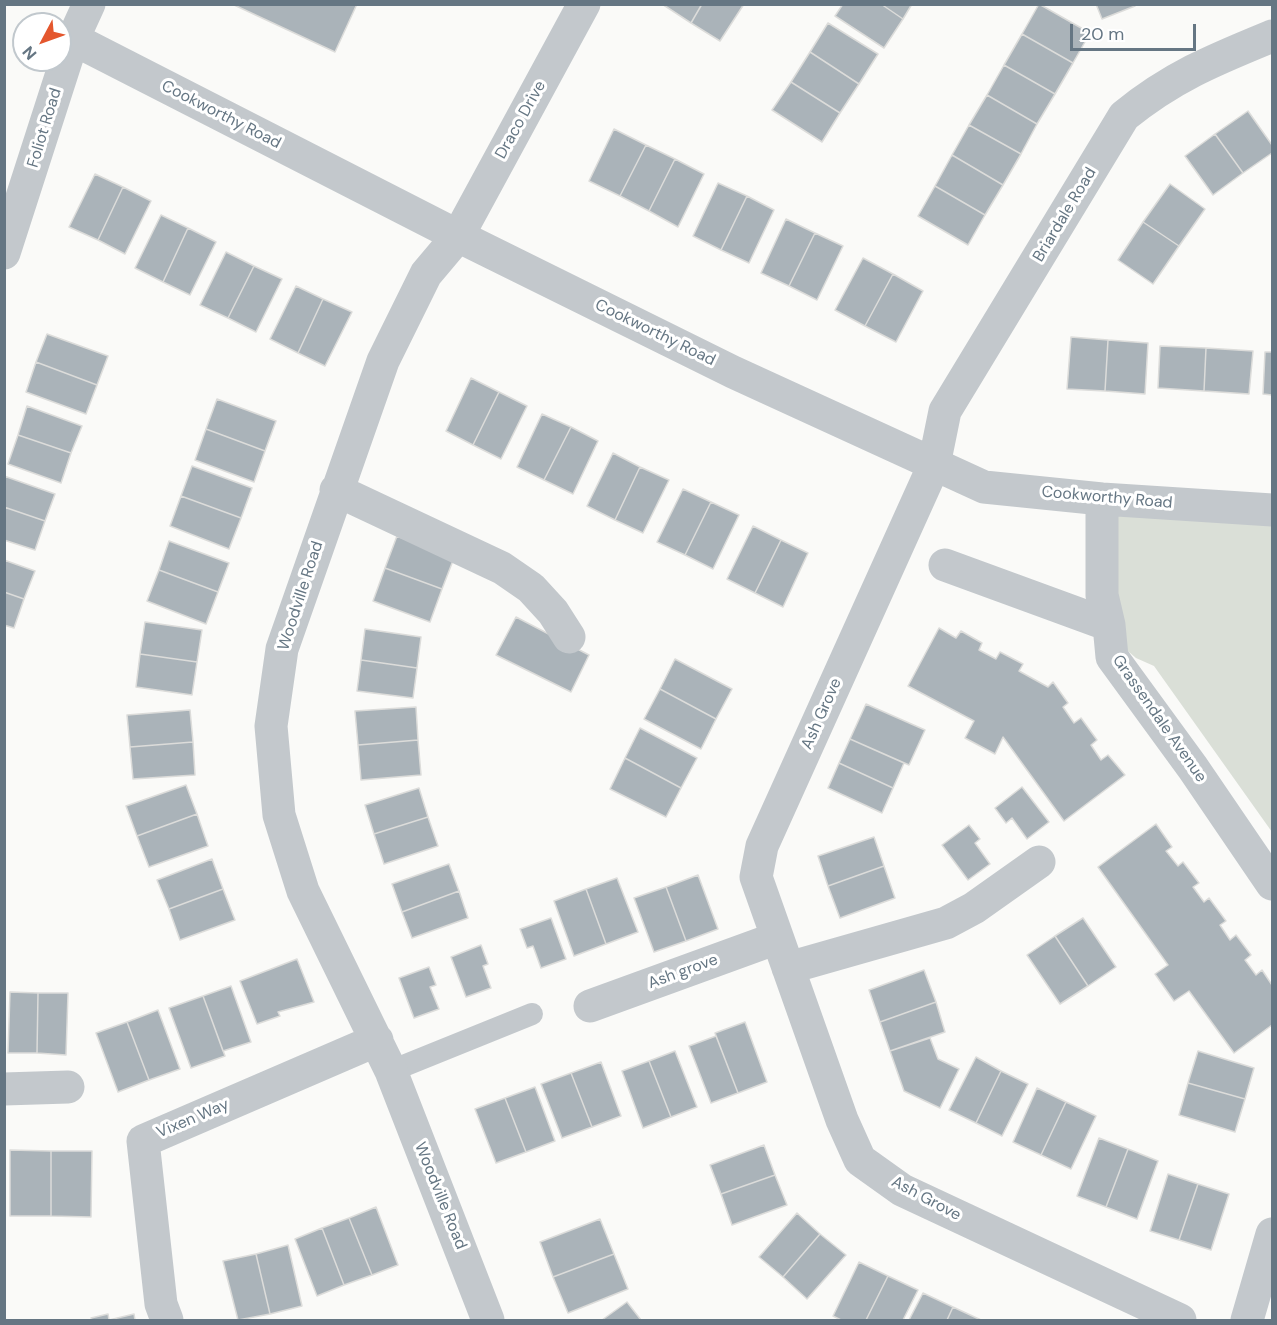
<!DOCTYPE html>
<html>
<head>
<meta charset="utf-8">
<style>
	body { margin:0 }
	#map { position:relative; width:1277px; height:1325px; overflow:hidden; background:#fafaf8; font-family:"DM Sans",sans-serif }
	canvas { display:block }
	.frame { position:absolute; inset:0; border:6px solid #657683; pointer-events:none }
	.north { position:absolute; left:12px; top:12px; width:60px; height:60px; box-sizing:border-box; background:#fff; border:2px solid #c1c8cd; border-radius:50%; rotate:229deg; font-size:16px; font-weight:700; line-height:24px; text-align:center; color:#657683 }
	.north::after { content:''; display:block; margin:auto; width:21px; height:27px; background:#e4572e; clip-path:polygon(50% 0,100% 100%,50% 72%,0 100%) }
	.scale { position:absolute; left:1070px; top:24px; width:126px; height:27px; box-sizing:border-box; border:3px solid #657683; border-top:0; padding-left:8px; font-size:18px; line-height:21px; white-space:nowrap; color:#657683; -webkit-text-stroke:4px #fff; paint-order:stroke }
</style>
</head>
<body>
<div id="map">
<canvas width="1277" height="1325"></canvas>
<div class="frame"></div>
<div class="north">N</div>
<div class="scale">20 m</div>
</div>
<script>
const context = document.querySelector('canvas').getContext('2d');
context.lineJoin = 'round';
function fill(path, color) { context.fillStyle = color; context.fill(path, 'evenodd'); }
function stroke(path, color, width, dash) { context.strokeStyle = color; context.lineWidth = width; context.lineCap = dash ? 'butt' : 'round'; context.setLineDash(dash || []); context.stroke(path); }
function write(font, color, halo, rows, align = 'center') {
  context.font = font + ' "DM Sans",sans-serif'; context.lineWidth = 6; context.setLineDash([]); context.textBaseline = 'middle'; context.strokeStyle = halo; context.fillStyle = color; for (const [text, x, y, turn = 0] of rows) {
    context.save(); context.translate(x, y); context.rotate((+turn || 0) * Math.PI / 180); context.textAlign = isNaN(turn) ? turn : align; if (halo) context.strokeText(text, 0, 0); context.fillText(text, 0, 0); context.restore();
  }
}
fill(new Path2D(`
	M1115,506l157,10v316l-118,-166 -18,-8 -20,-17z`), '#dadfd7');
const building = new Path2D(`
	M232,4h125l-22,48z
	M662,4h40l-11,19z
	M702,4h42l-24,37 -29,-18z
	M843,4h38l22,15 -19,29 -49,-32z
	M881,4h31l-9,15z
	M1039,4l51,29 -17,30 -51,-29z
	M1096,4h38l1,2 -33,13z
	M828,23l50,31 -19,30 -49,-32z
	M1022,34l51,29 -18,31 -51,-29z
	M810,52l49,32 -19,29 -49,-31z
	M1004,65l51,29 -18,30 -50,-29z
	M791,82l49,31 -18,29 -50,-32z
	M987,95l50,29 -16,30 -52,-29z
	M1248,111l24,34v8l-29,20 -28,-39z
	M969,125l52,29 -18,31 -51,-30z
	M614,129l32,16 -26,51 -31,-15z
	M1215,134l28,39 -30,22 -28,-39z
	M646,145l29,14 -26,52 -29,-15z
	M952,155l51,30 -18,30 -50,-29z
	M675,159l29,15 -26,53 -29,-16z
	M95,174l28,13 -25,53 -29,-13z
	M718,183l29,13 -26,54 -28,-14z
	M1170,184l35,25 -26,37 -36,-24z
	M935,186l50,29 -17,30 -50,-29z
	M123,187l28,14 -26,53 -27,-14z
	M747,196l27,14 -25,53 -28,-13z
	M161,215l27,13 -25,54 -28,-14z
	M786,219l29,14 -26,53 -28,-13z
	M1143,222l36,24 -26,38 -35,-24z
	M188,228l28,14 -26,53 -27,-13z
	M815,233l28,13 -26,54 -28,-14z
	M226,252l28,14 -26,52 -28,-13z
	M863,258l30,16 -28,52 -30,-16z
	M254,266l28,13 -26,53 -28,-14z
	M893,274l30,17 -27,51 -31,-16z
	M296,286l27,13 -25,54 -28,-14z
	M323,299l29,13 -27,54 -27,-13z
	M47,334l61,22 -11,29 -61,-23z
	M1071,337l37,3 -3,51 -38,-2z
	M1108,340l40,3 -3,51 -40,-3z
	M1160,346l46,2 -2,43 -46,-3z
	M1206,348l47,3 -4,43 -45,-3z
	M1265,352h7v43l-9,-1z
	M36,362l61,23 -11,29 -60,-22z
	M471,378l28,14 -26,53 -27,-14z
	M499,392l28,14 -26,53 -28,-14z
	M217,399l59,22 -11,30 -59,-22z
	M27,406l55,20 -11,27 -53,-18z
	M542,414l29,13 -27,53 -27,-13z
	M571,427l27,14 -25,53 -29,-14z
	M206,429l59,22 -11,31 -59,-22z
	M18,435l53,18 -10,30 -53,-19z
	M613,453l27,14 -25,53 -28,-14z
	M192,466l60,22 -11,30 -60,-22z
	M640,467l29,13 -26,53 -28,-13z
	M4,476l51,18 -10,27 -41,-14z
	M683,489l28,13 -26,53 -28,-13z
	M181,496l60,22 -12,31 -59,-23z
	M711,502l28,13 -26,54 -28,-14z
	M4,507l41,14 -10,29 -31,-10z
	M753,526l28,14 -26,53 -28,-14z
	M397,536l57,22 -12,31 -57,-21z
	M781,540l27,13 -25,54 -28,-14z
	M169,541l60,22 -11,29 -59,-22z
	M4,560l31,11 -11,28 -20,-7z
	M385,568l57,21 -12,33 -57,-21z
	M159,570l59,22 -12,32 -59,-23z
	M4,592l20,7 -10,29 -10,-3z
	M516,617l73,38 -18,37 -75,-37z
	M145,622l57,8 -5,32 -57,-8z
	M939,628l17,10 5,-7 21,12 -3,7 17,9 4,-7 23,12 -4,7 29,16 5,-5 15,21 -5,4 11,16 7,-5 16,22 -6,5 10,15 7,-5 17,20 -61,46 -61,-84 -8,17 -30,-16 9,-17 -66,-35z
	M365,629l56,8 -4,31 -56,-8z
	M140,654l57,8 -5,33 -56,-8z
	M675,659l57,30 -16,30 -56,-30z
	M361,660l56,8 -4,30 -56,-7z
	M660,689l56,30 -15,30 -57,-30z
	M866,704l59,26 -16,35 -59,-26z
	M416,707l2,33 -60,5 -3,-34z
	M190,710l3,32 -63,5 -3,-32z
	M640,728l57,30 -16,30 -56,-30z
	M850,739l54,24 -11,25 -54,-25z
	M418,740l3,35 -60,5 -3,-35z
	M193,742l2,33 -62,4 -3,-32z
	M625,758l56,30 -15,29 -56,-28z
	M839,763l54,25 -11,25 -54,-25z
	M186,785l11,29 -60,22 -11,-30z
	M1022,787l27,35 -22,17 -15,-21 -6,5 -11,-15z
	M419,788l9,29 -54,17 -9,-29z
	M197,814l11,32 -59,21 -12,-31z
	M428,817l10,29 -54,18 -10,-30z
	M1156,824l16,23 -6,4 12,15 5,-4 16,21 -6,4 11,15 5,-4 17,23 -6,4 10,15 6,-5 15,20 -6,5 11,15 6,-5 10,15v40l-38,28 -45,-62 -15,10 -19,-27 13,-9 -70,-98z
	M969,825l11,14 -5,4 15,21 -22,16 -26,-35z
	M874,837l10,29 -56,20 -10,-30z
	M212,859l11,30 -54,20 -12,-29z
	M449,864l10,27 -57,21 -10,-28z
	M884,866l11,32 -55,20 -12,-32z
	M698,875l20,54 -32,12 -20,-54z
	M617,878l21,54 -32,12 -20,-55z
	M666,887l20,54 -32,11 -20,-54z
	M223,889l12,31 -55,20 -11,-31z
	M586,889l20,55 -32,12 -20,-55z
	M459,891l9,27 -56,20 -10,-26z
	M551,918l15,41 -25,9 -8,-22 -6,2 -7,-19z
	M1083,918l33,49 -28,19 -33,-50z
	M1055,936l33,50 -28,18 -33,-49z
	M481,945l7,19 -5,2 8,22 -25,9 -15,-40z
	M297,959l17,43 -36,10 2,4 -23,8 -17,-43z
	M429,967l7,18 -6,2 9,22 -25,9 -15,-40z
	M924,970l12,32 -56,20 -11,-32z
	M231,986l20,56 -28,9 -20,-55z
	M10,992l28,1 -1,60h-29z
	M38,993h30l-2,62 -29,-2z
	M203,996l22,60 -34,12 -22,-60z
	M936,1002l9,30 -55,19 -10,-29z
	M158,1010l22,59 -31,11 -22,-58z
	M127,1022l22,58 -31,12 -22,-59z
	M745,1022l22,60 -29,11 -23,-60z
	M716,1036l22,57 -27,10 -22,-57z
	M930,1038l8,21 21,10 -19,39 -36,-17 -14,-40z
	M675,1051l22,56 -26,10 -22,-56z
	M1198,1051l56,17 -9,31 -57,-16z
	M976,1057l25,14 -25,52 -27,-13z
	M649,1061l22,56 -28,11 -21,-57z
	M601,1062l20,54 -29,11 -21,-54z
	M1001,1071l27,13 -26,52 -26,-13z
	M571,1073l21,54 -30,11 -21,-54z
	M1188,1083l57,16 -10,33 -56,-17z
	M535,1087l20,54 -29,11 -21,-54z
	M1037,1088l29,14 -25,53 -28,-13z
	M505,1098l21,54 -30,11 -21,-54z
	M1066,1102l30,14 -25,53 -30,-14z
	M1099,1138l29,11 -22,58 -29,-11z
	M764,1145l11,30 -54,19 -11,-29z
	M1128,1149l30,12 -21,58 -31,-12z
	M10,1150l41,1v65h-41z
	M51,1151h41l-1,66 -40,-1z
	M1168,1174l30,10 -19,56 -29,-9z
	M775,1175l12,30 -55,20 -11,-31z
	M1198,1184l31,10 -18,56 -32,-10z
	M376,1207l22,58 -26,10 -23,-57z
	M797,1213l23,21 -37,43 -24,-20z
	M349,1218l23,57 -28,10 -22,-57z
	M600,1219l14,35 -61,23 -13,-35z
	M322,1228l22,57 -27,11 -22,-57z
	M820,1234l26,21 -39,44 -24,-22z
	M288,1245l14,61 -32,8 -14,-60z
	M256,1254l14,60 -32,6 -15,-59z
	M614,1254l14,35 -60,24 -15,-36z
	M859,1262l29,14 -22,44h-25l-8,-4z
	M888,1276l30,14 -15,30h-37z
	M923,1293l30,14 -6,13h-38z
	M627,1302l14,18h-39z
	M953,1307l28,13h-34z
	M108,1314l1,6 25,-6 1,6h-43l-1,-2z`);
fill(building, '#aab3b9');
stroke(building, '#dcdcda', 1.5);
stroke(new Path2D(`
	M391,1071l141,-57`), '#c3c8cc', 22);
stroke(new Path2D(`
	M73,39l385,197 275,136 251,115 118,12 170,11
	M4,253l69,-214 16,-35
	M336,490l166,78 29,20 22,24 16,25
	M1102,499v96l7,30 3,32 81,111 79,116
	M945,565l164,60
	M788,968l158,-45 28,-15 65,-46
	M590,1006l187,-68
	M4,1089l64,-2
	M167,1320l-6,-16 -18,-163 234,-101
	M488,1320l-97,-249 -88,-180 -24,-76 -8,-89 11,-77 101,-288 43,-87 32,-38 126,-232
	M1180,1320l-278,-130 -42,-30 -18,-40 -86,-243 6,-31 172,-381 11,-54 179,-295c49,-40 92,-57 148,-80
	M1247,1320l25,-86`), '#c3c8cc', 33);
write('16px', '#657683', '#fff', [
	["Cookworthy Road",221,115,27],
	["Draco Drive",521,120,-61],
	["Foliot Road",45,128,-73],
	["Briardale Road",1065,215,-59],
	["Cookworthy Road",655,333,26],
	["Cookworthy Road",1107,498,5],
	["Woodville Road",301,596,-72],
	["Ash Grove",822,714,-66],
	["Grassendale Avenue",1159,719,55],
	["Ash grove",683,972,-20],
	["Vixen Way",193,1119,-23],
	["Woodville Road",440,1196,68],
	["Ash Grove",926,1199,28]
]);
</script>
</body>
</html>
